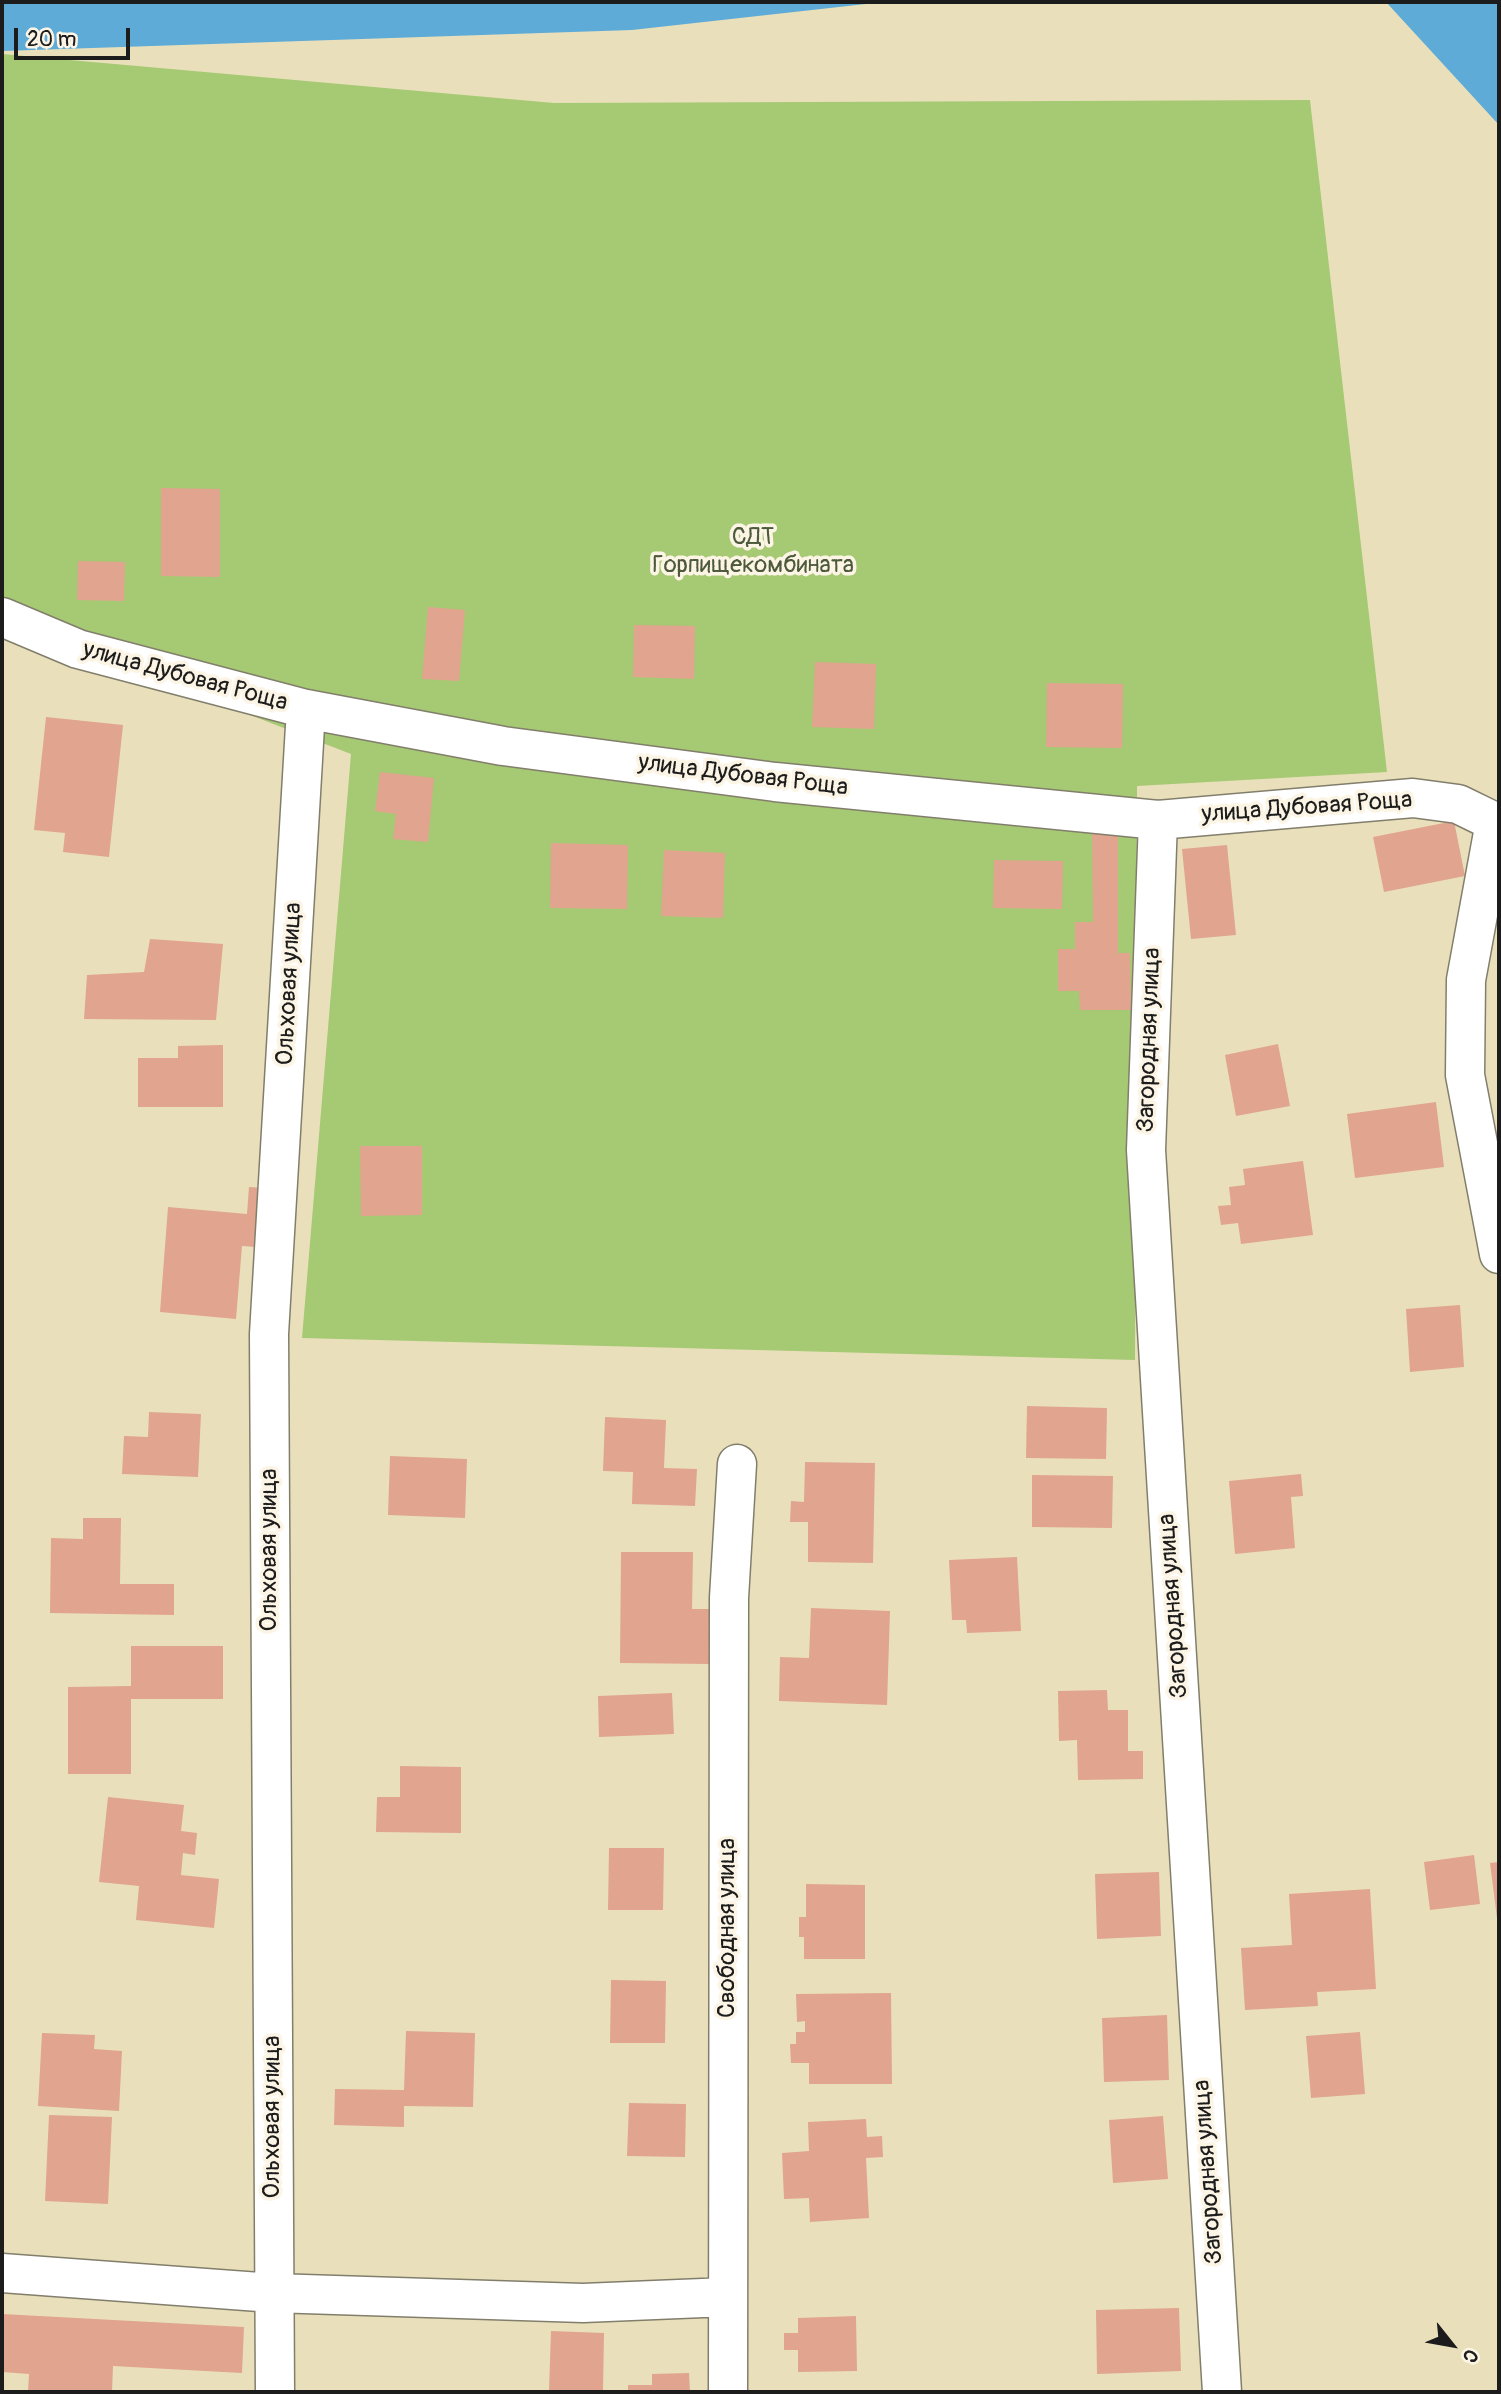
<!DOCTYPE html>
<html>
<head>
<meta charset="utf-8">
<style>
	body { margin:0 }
	#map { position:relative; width:1501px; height:2394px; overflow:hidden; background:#e9e0bb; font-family:Pangolin,sans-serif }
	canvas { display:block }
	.frame { position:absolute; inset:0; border:4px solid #1c1c1c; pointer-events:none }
	.north { position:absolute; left:1417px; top:2310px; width:70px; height:70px; -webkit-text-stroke:5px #fcf5e5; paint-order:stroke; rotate:121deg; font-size:19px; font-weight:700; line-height:28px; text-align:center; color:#1c1c1c }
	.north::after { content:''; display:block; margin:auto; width:24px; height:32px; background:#1c1c1c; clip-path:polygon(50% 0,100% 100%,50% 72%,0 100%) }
	.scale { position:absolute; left:14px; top:28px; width:116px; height:32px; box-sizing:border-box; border:4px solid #1c1c1c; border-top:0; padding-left:9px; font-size:21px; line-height:24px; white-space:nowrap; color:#1c1c1c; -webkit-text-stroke:5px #fcf5e5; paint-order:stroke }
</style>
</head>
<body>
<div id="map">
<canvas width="1501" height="2394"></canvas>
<div class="frame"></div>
<div class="north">С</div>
<div class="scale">20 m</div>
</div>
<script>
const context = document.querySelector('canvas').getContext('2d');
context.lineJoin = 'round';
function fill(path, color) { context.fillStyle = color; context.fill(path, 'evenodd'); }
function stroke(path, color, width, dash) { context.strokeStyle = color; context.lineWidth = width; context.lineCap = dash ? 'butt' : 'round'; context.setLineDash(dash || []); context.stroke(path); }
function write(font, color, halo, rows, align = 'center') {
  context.font = font + ' Pangolin,sans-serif'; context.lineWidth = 7; context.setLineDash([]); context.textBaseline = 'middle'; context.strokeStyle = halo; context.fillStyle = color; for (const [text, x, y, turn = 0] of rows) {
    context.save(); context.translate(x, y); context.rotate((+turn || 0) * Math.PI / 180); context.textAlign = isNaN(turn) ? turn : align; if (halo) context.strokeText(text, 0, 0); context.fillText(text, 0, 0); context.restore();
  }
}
fill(new Path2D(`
	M2,54l552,49 756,-3 77,672 -250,14 -2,574 -833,-22 49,-584 -349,-135z`), '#a6c973');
fill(new Path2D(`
	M2,2h882l-252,28 -630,21z
	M1386,2h113v123z`), '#5eabd7');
fill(new Path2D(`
	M161,488l59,1v88l-59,-1z
	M78,561l47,1 -1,39 -47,-1z
	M428,607l37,3 -6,71 -37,-2z
	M634,625l61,1 -1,53 -61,-2z
	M815,662l61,2 -2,65 -62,-2z
	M1047,683l76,1 -1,64 -76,-1z
	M46,717l77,8 -14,132 -46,-5 2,-19 -31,-3z
	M380,772l54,6 -6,64 -35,-3 3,-25 -21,-3z
	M1454,821l11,55 -81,16 -11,-55z
	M1092,831h26v122h12l1,57h-51l-1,-19h-21v-42h17v-27h18z
	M551,843l77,2 -1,64 -77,-1z
	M1227,845l9,90 -45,4 -9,-90z
	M664,850l61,3 -2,65 -62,-2z
	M994,860l69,1 -1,48 -69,-1z
	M150,939l73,5 -7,76 -132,-1 3,-44 57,-3z
	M1278,1044l12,62 -54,10 -11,-61z
	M223,1045v62h-85v-49h40v-12z
	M1436,1102l8,65 -89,11 -8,-64z
	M360,1146h62v69l-61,1z
	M1303,1161l10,74 -72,9 -3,-21 -17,2 -3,-19 13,-1 -2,-18 16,-2 -2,-16z
	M249,1187l28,2 -6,59 -29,-2 -6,73 -76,-7 8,-105 79,7z
	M1460,1305l4,62 -54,5 -4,-63z
	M1027,1406l80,2 -1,51 -80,-1z
	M149,1412l52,2 -3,63 -76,-3 2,-38 24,1z
	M605,1417l61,3 -2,48 33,1 -2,37 -63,-2 1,-32 -30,-1z
	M390,1456l77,3 -2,59 -77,-3z
	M805,1462l70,1 -2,100 -65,-1v-40h-18l1,-21 13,1z
	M1301,1474l2,22 -12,1 4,51 -60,6 -6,-73z
	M1032,1475l81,1 -1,52 -80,-1z
	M83,1518h38l-1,66h54v31l-124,-2 1,-75 32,1z
	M621,1552h72l-1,57h17v55l-89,-1z
	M1017,1557l4,74 -54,2 -1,-13h-14l-3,-60z
	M811,1608l79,3 -3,94 -108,-4 1,-44 29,1z
	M131,1646h92v53h-92v75h-63v-87l63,-1z
	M1107,1690l1,20h20v41h15v28l-65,1 -1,-40 -18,1 -1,-50z
	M672,1693l2,41 -75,3 -1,-41z
	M400,1766l61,1v66l-85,-1 1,-35h23z
	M108,1797l76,8 -3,26 16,2 -2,22 -12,-2 -2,22 38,4 -5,49 -78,-8 3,-34 -40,-4z
	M609,1848h55l-1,62h-55z
	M1474,1855l6,49 -50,6 -6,-48z
	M1499,1862v63l-1,1 -8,-63z
	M1159,1872l2,64 -64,3 -2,-65z
	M806,1884l59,1v74h-61v-22h-5v-20h7z
	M1370,1889l6,100 -59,3 1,14 -73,4 -4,-62 51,-3 -3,-51z
	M611,1980l55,1 -1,62h-55z
	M891,1993l1,91h-83v-21h-18l-1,-19h6v-12h9v-11l-8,1 -1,-28z
	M1167,2015l2,65 -65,2 -2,-64z
	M406,2031l69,2 -2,74 -69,-1v21l-70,-2 1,-36 69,1z
	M1360,2032l5,62 -54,4 -5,-62z
	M42,2033l53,2 -1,14 28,2 -3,60 -81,-5z
	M629,2103l57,1 -1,53 -58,-1z
	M49,2115l63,2 -4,87 -63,-3z
	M1163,2116l5,63 -55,4 -4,-63z
	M866,2119l1,18 15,-1 1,21 -17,1 3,60 -59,4 -1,-24 -25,1 -2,-46 27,-2 -1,-29z
	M1179,2308l2,63 -84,3 -1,-64z
	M2,2314l242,13 -2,46 -129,-7 -1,26h-84l1,-18 -27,-2z
	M856,2316l1,55 -59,1v-22h-14v-17h14v-15z
	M551,2331l53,2 -1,59 -54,-1z
	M689,2373l1,19h-62v-7h24v-11z`), '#e1a48e');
const minor = new Path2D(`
	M2,617l76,32 228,60 197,37 272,36 383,38 255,-22 45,6 41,20
	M1158,820l-12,330 76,1242
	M1495,822l-29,158 -1,95 34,179
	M2,2273l271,20 310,10 144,-6
	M275,2392l-6,-1058 37,-625
	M728,2392l1,-794 8,-134`);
stroke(minor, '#827e6c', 41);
stroke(minor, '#fff', 38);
write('24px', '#4c593a', '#fcf5e5', [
	["СДТ",753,538],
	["Горпищекомбината",753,566]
]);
write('24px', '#1c1c1c', '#fcf5e5', [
	["улица Дубовая Роща",185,677,15],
	["улица Дубовая Роща",743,776,7],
	["улица Дубовая Роща",1307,808,-4],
	["Ольховая улица",290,984,-87],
	["Загородная улица",1150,1040,-88],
	["Ольховая улица",270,1550,-90],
	["Загородная улица",1174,1606,-94],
	["Свободная улица",728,1928,-90],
	["Ольховая улица",273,2117,-90],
	["Загородная улица",1209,2172,-94]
]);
</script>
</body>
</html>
